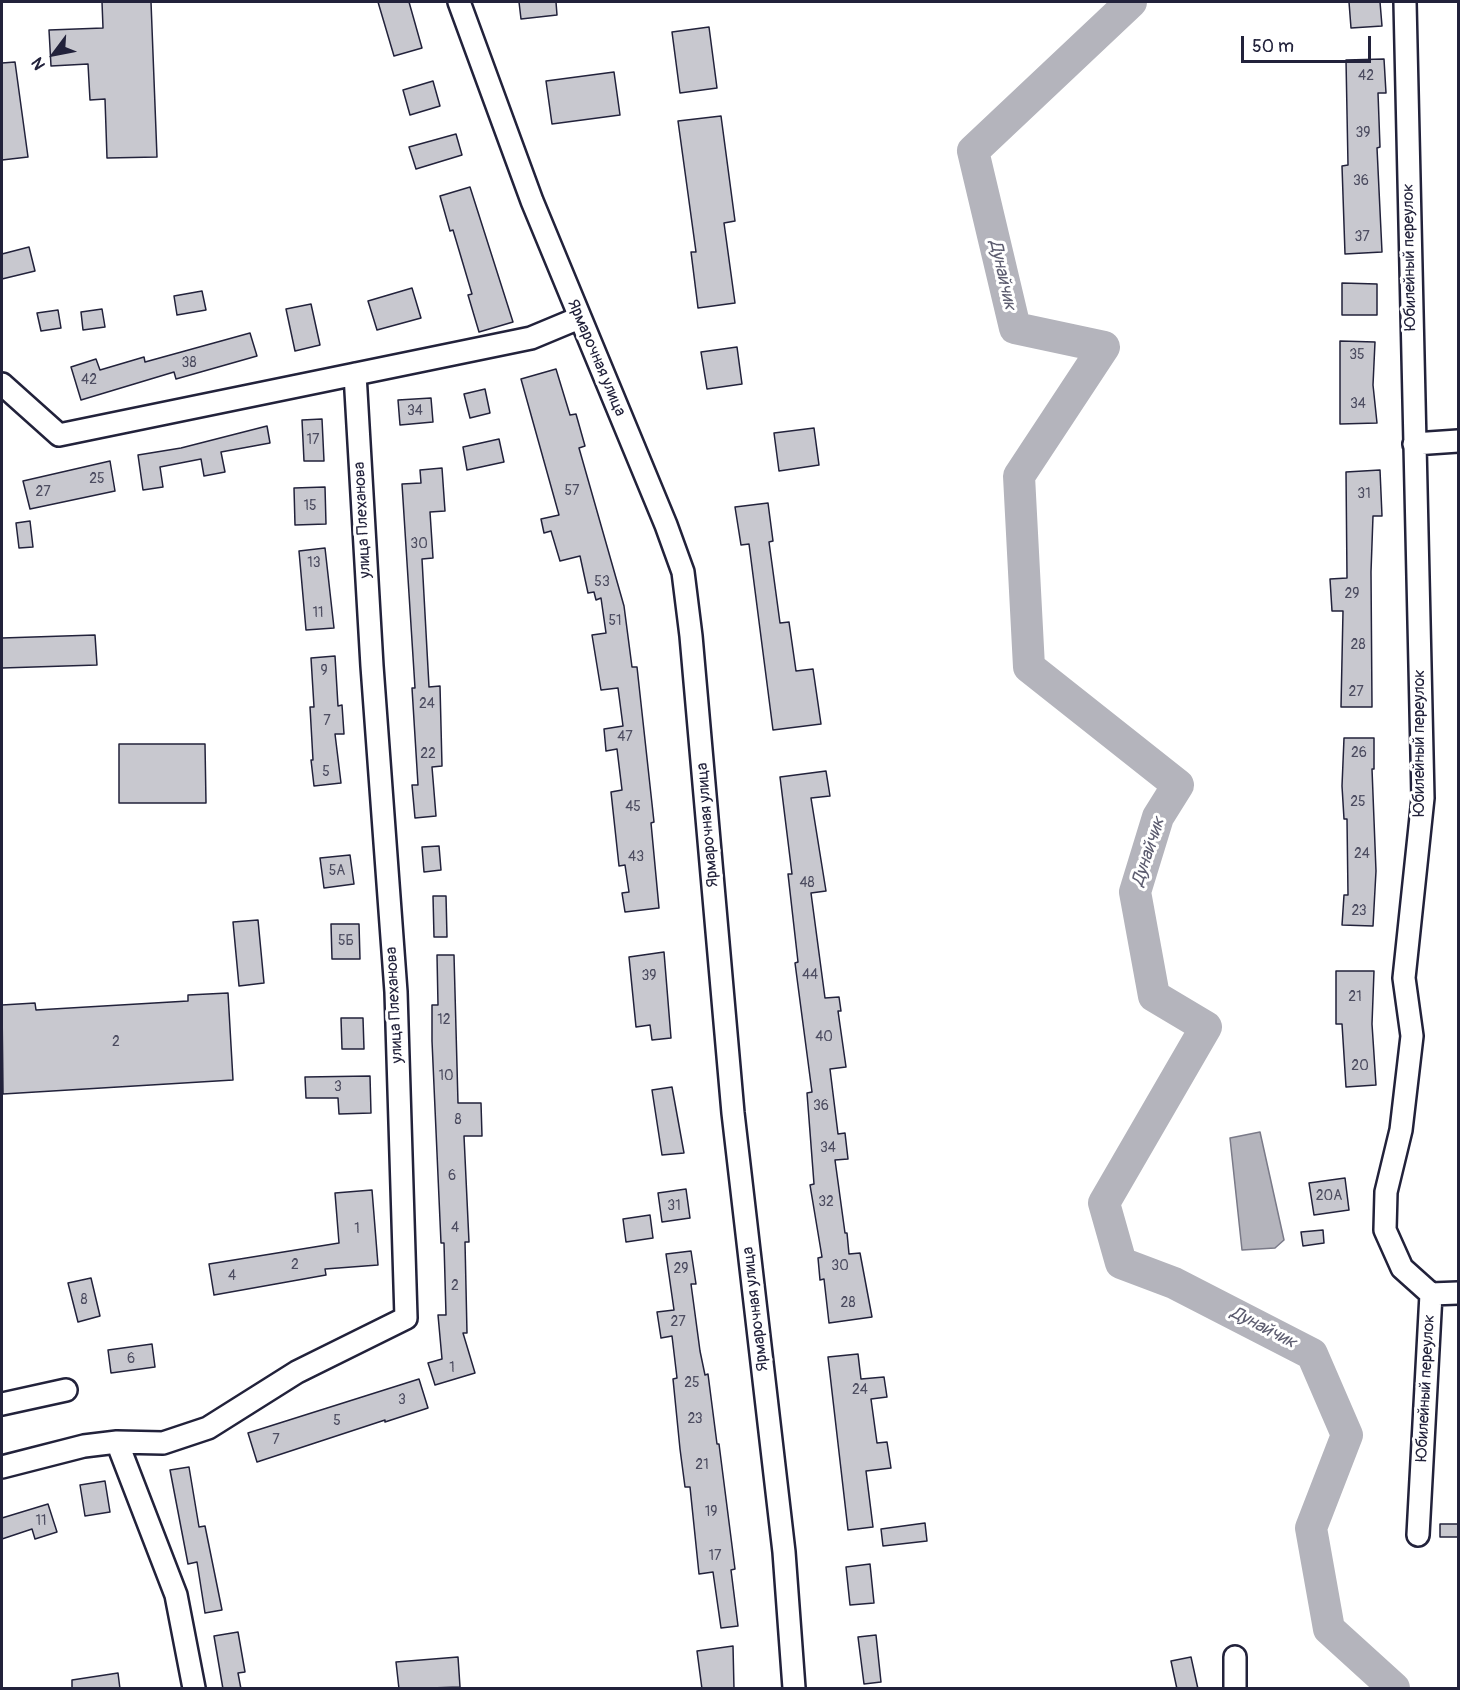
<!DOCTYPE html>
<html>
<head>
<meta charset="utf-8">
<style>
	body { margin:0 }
	#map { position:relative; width:1460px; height:1690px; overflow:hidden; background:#fff; font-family:Pangolin,sans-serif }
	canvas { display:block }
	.frame { position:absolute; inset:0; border:3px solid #22223b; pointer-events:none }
	.north { position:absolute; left:24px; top:24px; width:60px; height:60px; -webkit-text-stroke:4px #fff; paint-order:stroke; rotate:238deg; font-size:16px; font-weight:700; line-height:24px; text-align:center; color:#22223b }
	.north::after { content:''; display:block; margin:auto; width:21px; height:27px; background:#22223b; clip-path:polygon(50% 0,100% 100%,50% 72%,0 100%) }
	.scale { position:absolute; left:1241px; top:36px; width:130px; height:27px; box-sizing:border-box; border:3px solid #22223b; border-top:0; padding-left:8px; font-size:18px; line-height:21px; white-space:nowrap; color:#22223b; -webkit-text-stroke:4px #fff; paint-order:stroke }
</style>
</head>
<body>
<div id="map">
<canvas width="1460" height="1690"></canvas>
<div class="frame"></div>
<div class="north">N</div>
<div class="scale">50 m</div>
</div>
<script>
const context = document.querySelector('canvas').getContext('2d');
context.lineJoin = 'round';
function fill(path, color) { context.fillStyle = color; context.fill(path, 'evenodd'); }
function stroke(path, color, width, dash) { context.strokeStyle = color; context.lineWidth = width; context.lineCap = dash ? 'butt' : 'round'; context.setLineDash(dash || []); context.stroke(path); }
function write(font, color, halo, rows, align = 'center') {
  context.font = font + ' Pangolin,sans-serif'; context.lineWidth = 6; context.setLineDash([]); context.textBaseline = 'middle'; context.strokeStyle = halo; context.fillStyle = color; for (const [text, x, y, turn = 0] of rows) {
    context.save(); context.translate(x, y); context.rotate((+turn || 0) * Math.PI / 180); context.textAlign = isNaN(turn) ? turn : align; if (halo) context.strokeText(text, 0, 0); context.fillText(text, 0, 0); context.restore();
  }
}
const water = new Path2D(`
	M1260,1132l24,108 -9,8 -33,2 -12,-112z`);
fill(water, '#b4b4bc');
stroke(water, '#7a7a88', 1.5);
stroke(new Path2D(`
	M1131,2l-158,149 42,177 89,19 -85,129 10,191 149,118 -20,32 -23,75 19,104 52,31 -102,176 17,60 53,20 138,71 35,81 -36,93 18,101 65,59`), '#b4b4bc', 32);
const building = new Path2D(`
	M102,2h49l6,155 -50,1 -2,-59 -15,1 -2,-36 -37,2 -2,-36 54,-2z
	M378,2h31l13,46 -28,8z
	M519,2h37l1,13 -36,4z
	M1349,2h31l2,24 -31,2z
	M709,27l8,61 -37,5 -8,-61z
	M1384,59l2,34h-8l2,54 -3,1 5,104 -37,2 -3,-88 6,-1 -2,-105z
	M15,62l13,95 -26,3v-97z
	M614,72l6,43 -68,9 -6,-43z
	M433,81l7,25 -30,9 -7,-25z
	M721,116l14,105 -11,2 11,80 -37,5 -7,-56h5l-18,-131z
	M456,134l6,21 -46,14 -7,-22z
	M470,187l43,135 -34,10 -11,-37 4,-1 -19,-64 -3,1 -10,-35z
	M29,247l6,24 -33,8v-25z
	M1342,283l35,1v31h-35z
	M412,288l9,30 -44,12 -9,-29z
	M202,291l4,19 -29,5 -3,-19z
	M311,304l9,41 -25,6 -9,-42z
	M102,309l3,18 -22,3 -2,-18z
	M58,310l3,18 -20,3 -4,-18z
	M250,333l7,23 -81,23 -2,-7 -93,28 -10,-33 25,-8 4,11 44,-13 1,5z
	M1340,341l35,1 -2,43 4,38 -37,1z
	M737,347l5,37 -35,5 -6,-37z
	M556,369l14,46 6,-1 9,32 -6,2 45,158 8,61h5l17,155 -3,1 8,85 -34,4 -3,-19 7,-1 -4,-27 -6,1 -8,-74 11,-2 -5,-41 -11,2 -2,-22 19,-3 -5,-38 -17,2 -9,-55 14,-2 -5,-35 -5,2 -2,-8 -6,1 -8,-37 -20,5 -9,-30 -7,2 -3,-14 18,-4 -38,-136z
	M485,389l5,24 -20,5 -6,-24z
	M431,398l2,24 -33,3 -2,-25z
	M322,419l2,42h-20l-2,-41z
	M267,426l3,17 -49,9 4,20 -21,4 -3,-17 -41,8 3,20 -20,3 -5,-35 43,-7z
	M814,428l5,37 -40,6 -5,-38z
	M499,439l5,23 -37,8 -4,-23z
	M110,461l5,30 -85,18 -7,-28z
	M442,468l3,43 -15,1 3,46 -11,1 7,128 11,-1 2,80 -10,1 4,49 -21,2 -3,-33h6l-6,-97h3l-13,-204 19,-1 -1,-13z
	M1380,470l2,46h-9l-2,56 1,135h-31l2,-96h-11l-2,-32 17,-1 -1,-106z
	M325,487l1,37 -31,1 -1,-37z
	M768,503l5,38 -4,1 11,81 9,-1 7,49 17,-2 8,55 -48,6 -24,-186 -8,1 -6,-38z
	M30,521l3,26 -14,1 -3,-25z
	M325,548l9,80 -28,2 -7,-79z
	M95,635l2,30 -95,3v-30z
	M335,656l3,50 4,-1 2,29h-9l6,49 -27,3 -3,-26h2l-3,-53h4l-3,-49z
	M1344,738h30v31h-2l4,102 -3,55 -31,-1 2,-30h4l-1,-76h-3l-2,-33z
	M119,744h86l1,59h-87z
	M826,771l4,25 -19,2 15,93 -15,2 14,105 14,-1 2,14h-3l8,56 -16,2 8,65 7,-1 3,26 -13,1 10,73h2l2,21 11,-1 12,64 -43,6 -5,-44 -4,1 -2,-22 4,-1 -12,-72 4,-1 -7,-91 5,-1 -17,-129 3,-1 -10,-88h4l-12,-97z
	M439,846l2,24 -17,2 -2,-25z
	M350,855l4,29 -30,4 -4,-30z
	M433,896h13l1,41h-13z
	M258,920l6,63 -25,3 -6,-64z
	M331,924h28l1,35h-28z
	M664,952l7,86 -19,2 -2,-15 -14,2 -7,-70z
	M437,955h17l4,148h23l1,33h-18l5,106h-4l2,91h-4l12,40 -40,12 -7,-22 14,-4 -4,-44h8l-2,-72h-3l-9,-202v-36h6z
	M1336,971h38l-2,53 4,61 -30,2 -4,-63h-6z
	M228,993l5,87 -230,14 -1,-89 33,-2 1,7 152,-9v-6z
	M341,1018h22l1,31h-22z
	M370,1076l1,37 -32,1 -1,-16h-32l-1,-21z
	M672,1087l12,66 -22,2 -10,-65z
	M1345,1178l4,32 -35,5 -5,-32z
	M686,1189l4,29 -28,4 -4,-29z
	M372,1190l6,75 -53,4 1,6 -112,20 -5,-31 130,-21 -4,-50z
	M650,1215l3,23 -27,4 -3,-23z
	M1323,1230l1,13 -21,3 -2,-14z
	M691,1251l5,33h-5l9,67 5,24 3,-1 9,70h2l16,125 -4,1 7,56 -17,2 -8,-56 -14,2 -9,-87h-5l-5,-38 -7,-70 4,-1 -5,-42 -11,2 -4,-26 17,-2 -8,-56z
	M91,1278l9,38 -22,6 -10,-39z
	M152,1344l3,23 -44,6 -3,-23z
	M858,1354l3,25 23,-2 3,20 -16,2 6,44 10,-1 4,26 -25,3 7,56 -25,3 -20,-173z
	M419,1379l9,29 -43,14v-2l-128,42 -9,-29z
	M189,1467l10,60 6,-1 17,84 -17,3 -8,-51 -9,2 -18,-94z
	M105,1481l5,31 -25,4 -5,-31z
	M48,1504l9,28 -22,7 -3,-10 -30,10v-21z
	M925,1523l2,18 -44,5 -2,-17z
	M1440,1524h18v13h-18z
	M870,1564l4,39 -24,2 -4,-38z
	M238,1632l7,40 -7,1 3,16h-18l-9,-53z
	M876,1635l5,47 -17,2 -6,-47z
	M733,1646l1,43h-32l-5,-38z
	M458,1657l2,30 -61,2 -3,-27z
	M1191,1657l7,32h-21l-6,-28z
	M118,1673l2,16h-48v-9z`);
fill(building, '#c8c8cf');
stroke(building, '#22223b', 1.5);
const street = new Path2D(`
	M459,2l73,199 134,324 17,47 8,64 42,477 51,439 10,136
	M1405,2l18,796 -19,180 8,58 -11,94 -15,62 -1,38 17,38 29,26 -13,241
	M2,384l57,51 472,-97 48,-20
	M1414,444l44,-3
	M1431,1294l27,-1
	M2,1404l64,-14
	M117,1442l59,153 18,93
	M2,1467l82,-21 33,-4 46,1 45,-15 89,-56 109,-54 -10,-326 -24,-326 -17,-292
	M1235,1657v31`);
stroke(street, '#22223b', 26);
stroke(street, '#fff', 21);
write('14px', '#4c4c60', null, [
	["42",1366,76],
	["39",1363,133],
	["36",1361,181],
	["37",1362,237],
	["35",1357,355],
	["38",189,363],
	["42",89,380],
	["34",1358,404],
	["34",415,411],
	["17",313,440],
	["25",97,479],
	["57",572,491],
	["27",43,492],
	["31",1364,494],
	["15",310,506],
	["30",419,544],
	["13",314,563],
	["53",602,582],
	["29",1352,594],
	["11",318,613],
	["51",615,621],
	["28",1358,645],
	["9",324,671],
	["27",1356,692],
	["24",427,704],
	["7",327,721],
	["47",625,737],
	["26",1359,753],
	["22",428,754],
	["5",326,772],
	["25",1358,802],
	["45",633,807],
	["24",1362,854],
	["43",636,857],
	["5А",337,871],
	["48",807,883],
	["23",1359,911],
	["5Б",346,941],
	["44",810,975],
	["39",649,976],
	["21",1355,997],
	["12",444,1020],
	["40",824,1037],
	["2",116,1042],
	["20",1360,1066],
	["10",446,1076],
	["3",338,1087],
	["36",821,1106],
	["8",458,1120],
	["34",828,1148],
	["6",452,1176],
	["20А",1329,1196],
	["32",826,1202],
	["31",674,1206],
	["4",455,1228],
	["1",357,1229],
	["2",295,1265],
	["30",840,1266],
	["29",681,1269],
	["4",232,1276],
	["2",455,1286],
	["8",84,1300],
	["28",848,1303],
	["27",678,1322],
	["6",131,1359],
	["1",452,1368],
	["25",692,1383],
	["24",860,1390],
	["3",402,1400],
	["23",695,1419],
	["5",337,1421],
	["7",276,1440],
	["21",702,1465],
	["19",711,1512],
	["11",41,1521],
	["17",715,1556]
]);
write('16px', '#22223b', '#fff', [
	["Юбилейный переулок",1410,257,-91],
	["Ярмарочная улица",596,358,67],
	["улица Плеханова",363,520,-93],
	["Юбилейный переулок",1420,743,-90],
	["Ярмарочная улица",708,825,-95],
	["улица Плеханова",395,1005,-93],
	["Ярмарочная улица",756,1309,-97],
	["Юбилейный переулок",1426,1388,-87]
]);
write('italic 18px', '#5c5c6f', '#fff', [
	["Дунайчик",1002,275,77],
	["Дунайчик",1149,852,-72],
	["Дунайчик",1263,1328,27]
]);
</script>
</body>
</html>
